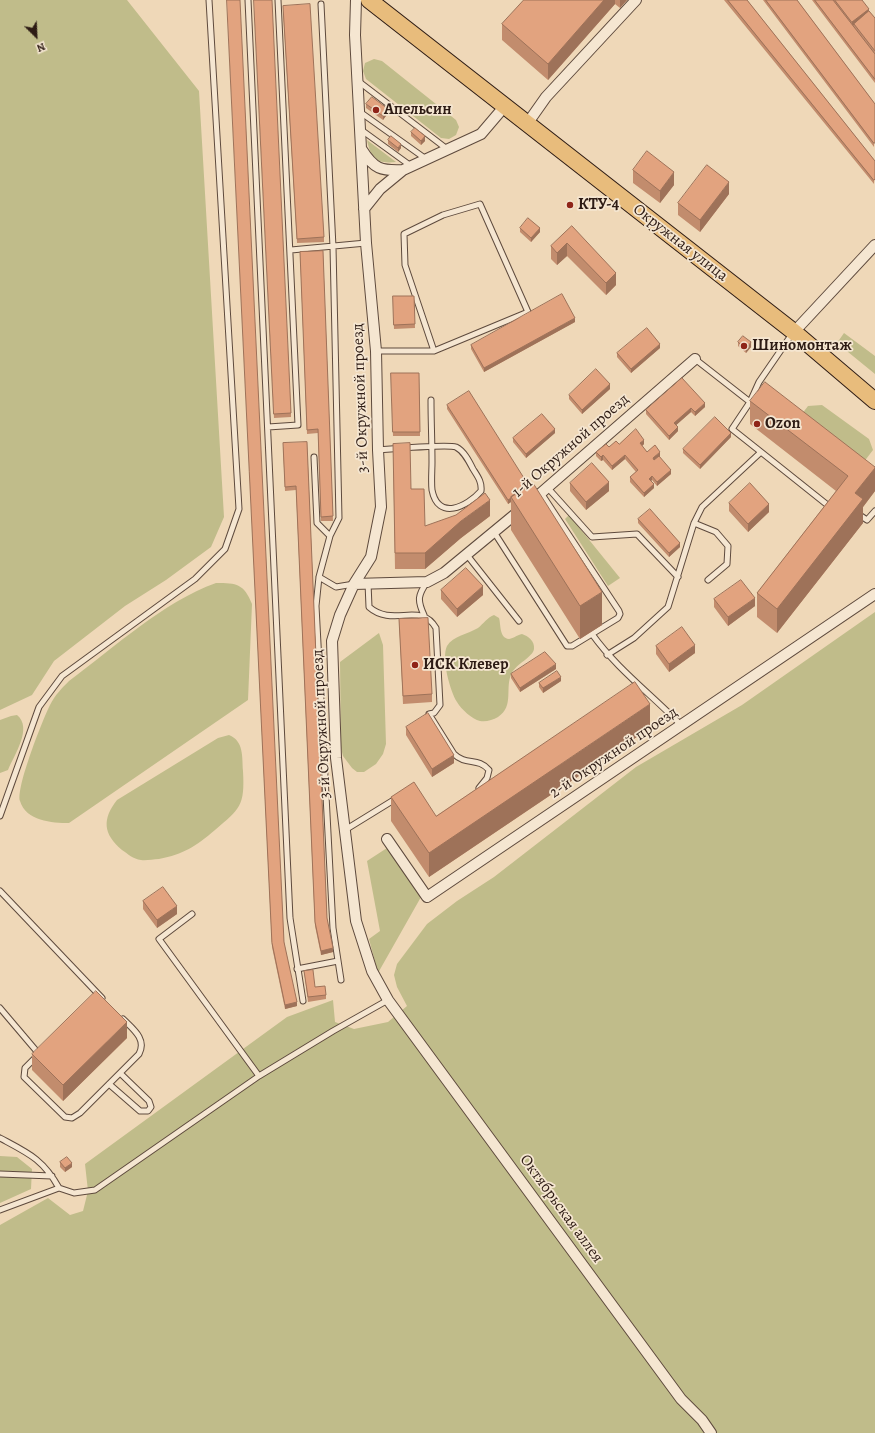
<!DOCTYPE html>
<html>
<head>
<meta charset="utf-8">
<style>
	body { margin:0 }
	#map { position:relative; width:875px; height:1433px; overflow:hidden; background:#efd8b8; font-family:Alegreya,serif }
	canvas { display:block }
	.north { position:absolute; left:16px; top:16px; width:40px; height:40px; -webkit-text-stroke:3px #f5e6d1; paint-order:stroke; rotate:156deg; font-size:11px; font-weight:700; line-height:16px; text-align:center; color:#2d1b14 }
	.north::after { content:''; display:block; margin:auto; width:14px; height:18px; background:#2d1b14; clip-path:polygon(50% 0,100% 100%,50% 72%,0 100%) }
</style>
</head>
<body>
<div id="map">
<canvas width="875" height="1433"></canvas>
<div class="north">N</div>
</div>
<script>
const context = document.querySelector('canvas').getContext('2d');
context.lineJoin = 'round';
function fill(path, color) { context.fillStyle = color; context.fill(path, 'evenodd'); }
function stroke(path, color, width, dash) { context.strokeStyle = color; context.lineWidth = width; context.lineCap = dash ? 'butt' : 'round'; context.setLineDash(dash || []); context.stroke(path); }
function write(font, color, halo, rows, align = 'center') {
  context.font = font + ' Alegreya,serif'; context.lineWidth = 3.5; context.setLineDash([]); context.textBaseline = 'middle'; context.strokeStyle = halo; context.fillStyle = color; for (const [text, x, y, turn = 0] of rows) {
    context.save(); context.translate(x, y); context.rotate((+turn || 0) * Math.PI / 180); context.textAlign = isNaN(turn) ? turn : align; if (halo) context.strokeText(text, 0, 0); context.fillText(text, 0, 0); context.restore();
  }
}
fill(new Path2D(`
	M0,0h127l72,91 25,426 -13,30 -45,33 -41,26 -71,55 -22,34 -32,15z
	M374,59l8,2 74,59 3,7 -3,8 -7,4 -8,-1 -75,-59 -3,-8 2,-8z
	M367,140l29,22c-19,2 -25,-3 -29,-22z
	M844,333l31,23v18l-38,-31z
	M822,405l47,34 4,11 -16,21 -62,-48 13,-17z
	M569,515l51,63 -12,8 -43,-67z
	M216,583c21,0 28,1 36,21l-4,96 -179,123c-17,0 -43,-2 -49,-22 -4,-14 23,-82 30,-96 5,-10 12,-17 19,-24 46,-34 94,-79 147,-98z
	M875,612v821h-875v-208l48,-27 22,17 13,-4 5,-20 -3,-27 202,-147 46,-17 2,22 19,7 34,-7 19,-16 -10,-19 -3,-12 3,-11 30,-40 30,-23 37,-24 142,-110 106,-62z
	M494,615l5,3c2,6 0,20 10,21 3,0 8,-4 13,-5 6,2 13,7 12,15 -1,8 -18,15 -22,24 -8,14 3,33 -14,44 -5,3 -12,5 -18,4 -8,-2 -19,-12 -23,-19 -7,-11 -16,-44 -10,-56 6,-10 21,-12 31,-18 5,-4 10,-11 16,-13z
	M379,633l4,12 3,99 -3,10 -7,10 -12,8h-7l-5,-4 -9,-12 -2,-8 -1,-86z
	M17,715c16,13 -3,40 -9,55l-8,3v-53l11,-4z
	M229,735c15,6 13,22 14,36 2,35 -3,38 -28,59 -20,17 -31,24 -56,29 -6,0 -13,2 -18,1 -8,-1 -13,-6 -19,-10 -19,-16 -20,-31 -5,-50l101,-62z
	M387,848l34,49 -43,76 -9,-34 11,-8 -13,-70z
	M0,1156l17,1 15,12 -1,20 -31,14z`), '#c0bc8a');
const lane = new Path2D(`
	M248,0l42,918 13,83
	M321,4l12,243 6,271 -9,18
	M358,81l89,68
	M360,112l66,47
	M360,129l51,37
	M291,250l75,-7
	M376,351h58l94,-39 -48,-108 -37,11 -39,19 1,31 29,86
	M695,359l55,43
	M268,427l30,-2 -20,-425
	M378,450c13,-1 69,-6 78,-3 8,4 13,14 17,22 5,8 9,13 8,22 -14,16 -43,30 -49,-1 -1,-9 0,-19 0,-28 0,-21 -1,-41 -1,-62
	M761,452l69,55
	M314,457l3,66 13,13 -11,41 -3,29 17,322 8,52
	M547,487l45,50 45,-3 41,43
	M858,514l9,6 8,-9
	M694,523l22,9 12,14 -1,18 -19,16
	M494,532l73,114h5l46,-28 2,-4 -1,-3 -78,-118
	M467,555l52,66
	M319,577l17,10 18,-3
	M368,583l1,24c24,21 52,-6 67,21l4,77 -6,8 -5,1 25,40c12,12 24,3 35,16l-2,8 -8,10
	M424,615c-7,-15 -6,-20 3,-33
	M592,634c25,35 59,60 89,91
	M607,655l27,-17 34,-31 26,-84 8,-16 59,-55 -29,-23 18,-27 9,-20 33,-48
	M0,816l39,-109 23,-31 133,-97 30,-30 14,-40 -30,-509
	M345,830l52,-32
	M0,891l102,107
	M192,914l-33,25 100,137
	M297,969l41,-8
	M0,1008l39,46
	M36,1057l-11,11 -1,9 41,40 7,1 8,-5 59,-59c8,-15 -6,-25 -16,-35
	M109,1084l31,27h8l3,-4 -2,-6 -29,-28
	M0,1138c28,15 43,21 59,50
	M0,1174l52,2
	M0,1210l59,-22 15,5 21,-3 164,-114 74,-45 55,-31`);
const street = new Path2D(`
	M356,0l-1,35 11,208 10,108 2,99 3,57 -10,50 -17,27 -14,31 -8,26 4,117 20,163 16,50 16,29 293,399 21,21 9,13
	M527,124l19,-27 90,-97
	M362,150c12,19 19,21 41,20
	M364,209l16,-20 23,-19 78,-36 23,-27
	M794,332l81,-87
	M354,584l73,-2 17,-9 97,-80 154,-134
	M387,839l40,58 448,-303`);
const primary = new Path2D(`
	M369,0l425,332 81,69`);
stroke(lane, '#5e4a3d', 7);
stroke(street, '#5e4a3d', 12);
stroke(primary, '#2d1b14', 18);
stroke(lane, '#f5e6d1', 5);
stroke(street, '#f5e6d1', 10);
stroke(primary, '#e8bc7c', 16);
fill(new Path2D(`
	M227,0l57,942 13,64 -12,3 -13,-62z
	M524,0h103l-7,8 -5,-4 -67,76 -46,-40v-16z
	M724,0h23l128,161 -1,23z
	M763,0h34l78,104 -1,43z
	M812,0h50l7,11 6,7v65z
	M254,3l37,410v4l-17,1z
	M283,10l41,227v5l-27,1z
	M366,104l22,9 -5,7 -17,-12z
	M411,132l14,9 -4,4 -10,-9z
	M388,140l13,8 -3,4 -10,-8z
	M633,170l41,15 -14,18 -27,-20z
	M729,194l-29,38 -22,-17v-12z
	M572,226l44,59 -10,10 -39,-39 -10,9 -6,-6v-13z
	M520,228l20,4 -9,10 -11,-10z
	M323,251l10,270h-12l-3,-88 -11,1 -7,-182z
	M393,296h21l1,32 -21,1z
	M575,322l-91,50 -13,-23v-4z
	M738,342l13,5 -5,6 -8,-7z
	M660,348l-29,25 -14,-16v-4z
	M391,373h28l1,63h-27z
	M610,389l-28,25 -13,-15v-4z
	M750,401l125,66v24l-12,16v16l-86,110 -20,-16v-24l79,-102 -86,-67z
	M447,405l155,220 -22,14 -69,-109v-28l-3,2 -61,-95z
	M705,407l-10,9 -4,-4 -15,13 2,6 -9,9 -23,-26v-4z
	M555,433l-29,25 -13,-16v-4z
	M731,437l-31,32 -17,-16v-4z
	M307,442l20,476 6,34 -12,3 -6,-29 -19,-436 -11,1 -2,-44z
	M393,444l32,82 65,-10 -29,22 -36,31h-30z
	M619,444h25l-2,2 5,6 13,4 -1,1 12,17 -14,12 -5,-6 -1,1 3,7 -10,9 -14,-15v-5l6,-5 -11,-13 -13,11 -9,-10 -2,1 -5,-5v-4z
	M570,483l39,8 -23,19 -16,-19z
	M729,503l40,9 -21,20 -19,-21z
	M638,519l42,28 -11,10 -31,-34z
	M441,590l42,5 -26,22 -16,-18z
	M714,599l41,7 -27,20 -14,-19z
	M399,619l33,75v8l-29,2z
	M656,646l39,7 -26,19 -13,-18z
	M556,669l-36,23 -9,-14v-4z
	M561,681l-18,12 -4,-6v-4z
	M406,727l48,36 -22,14 -26,-42z
	M650,728l-221,149 -38,-56v-24l45,19z
	M143,901l34,13 -20,14 -14,-19z
	M304,971l11,16 11,8v4l-18,3z
	M127,1038l-64,63 -31,-31v-16z
	M60,1162l12,5 -7,5 -5,-5z`), '#c28c6d');
fill(new Path2D(`
	M604,0h11v4l-67,76v-16z
	M620,0h7l-7,8z
	M869,9v5l-15,10v1l-2,1v-4z
	M388,109v4l-5,7v-4z
	M425,136v5l-4,4v-4z
	M401,144v4l-3,4v-4z
	M674,172v13l-14,18v-12z
	M729,182v12l-29,38v-12z
	M540,228v4l-9,10v-4z
	M567,243v13l-10,9v-12z
	M616,273v12l-10,10v-12z
	M575,318v4l-91,50v-4z
	M751,342v5l-5,6v-4z
	M660,344v4l-29,25v-4z
	M610,384v5l-28,25v-4z
	M705,403v4l-10,9v-4z
	M691,408v4l-17,15v-4z
	M678,427v4l-9,9v-4z
	M555,429v4l-29,25v-4z
	M731,433v4l-31,32v-4z
	M644,440v4l-4,4v-5z
	M660,452v4l-7,7v-5z
	M603,455v5l-2,1v-4z
	M625,455v4l-13,11v-4z
	M875,468v23l-12,16v16l-86,110v-24l78,-116z
	M671,470v4l-14,12v-4z
	M652,476v4l-3,3v-4z
	M609,482v9l-23,19v-8z
	M654,484v4l-10,9v-4z
	M511,498v4l-3,2v-4z
	M490,500v16l-29,22 -36,31v-16l36,-32z
	M769,504v8l-21,20v-8z
	M680,543v4l-11,10v-4z
	M483,586v9l-26,22v-8z
	M602,592v33l-22,14v-33z
	M755,598v8l-27,20v-9z
	M695,645v8l-26,19v-8z
	M556,664v5l-36,23v-4z
	M561,677v4l-18,12v-5z
	M650,704v24l-221,149v-24z
	M454,755v8l-22,14v-8z
	M177,906v8l-20,14v-8z
	M333,948v4l-12,3v-4z
	M297,1002v4l-12,3v-4z
	M127,1022v16l-64,63v-16z
	M72,1163v4l-7,5v-4z`), '#9e7259');
const building = new Path2D(`
	M227,0h13l44,942 13,60 -12,3 -13,-62z
	M254,0h18l19,413 -17,1z
	M524,0h80l-56,64 -46,-40z
	M728,0h19l128,161v18l-1,1z
	M766,0h31l78,104v39h-1z
	M815,0h18l42,54v25z
	M835,0h27l7,9 -17,13z
	M310,4l14,233 -27,2 -14,-233z
	M869,11l6,7v33l-21,-27z
	M372,97l16,12 -5,7 -17,-12z
	M415,128l10,8 -4,5 -10,-9z
	M391,136l10,8 -3,4 -10,-8z
	M647,151l27,21 -14,19 -27,-21z
	M707,165l22,17 -29,38 -22,-17z
	M528,218l12,10 -9,10 -11,-10z
	M572,226l44,47 -10,10 -39,-40 -10,10 -6,-7z
	M323,251l10,265 -12,1 -3,-88 -11,1 -7,-178z
	M562,294l13,24 -91,50 -13,-23z
	M393,296h21l1,28 -21,1z
	M647,328l13,16 -29,25 -14,-16z
	M743,336l8,6 -5,7 -8,-7z
	M596,369l14,15 -28,26 -13,-15z
	M391,373h28l1,59h-27z
	M682,378l23,25 -10,9 -4,-4 -17,15 4,4 -9,9 -23,-26z
	M765,382l110,85v1l-20,25 8,6 -86,110 -20,-16 91,-117 -98,-75z
	M469,391l60,95 -18,11v1l-3,2 -61,-95z
	M542,414l13,15 -29,25 -13,-16z
	M715,417l16,16 -31,32 -17,-16z
	M636,429l8,11 -4,3 7,9 8,-7 5,7 -7,6 1,2 5,-4 12,14 -14,12 -5,-6 -3,3 5,5 -10,9 -14,-16 8,-7 -13,-15 -13,11 -9,-11 -2,2 -5,-5 10,-8 3,3 7,-6 3,3z
	M307,442l20,476 6,30 -12,3 -6,-29 -19,-436 -11,1 -2,-44z
	M410,443l1,46h13l1,37 31,-11 29,-22 5,7 -29,21 -36,32h-30l-2,-109z
	M592,463l17,19 -23,20 -16,-19z
	M533,483l69,109 -22,14 -69,-109z
	M750,483l19,21 -21,20 -19,-21z
	M650,509l30,34 -11,10 -31,-34z
	M466,568l17,18 -26,23 -16,-19z
	M741,580l14,18 -27,19 -14,-18z
	M428,618l4,76 -29,2 -4,-77z
	M682,627l13,18 -26,19 -13,-18z
	M545,652l11,12 -36,24 -9,-14z
	M557,671l4,6 -18,11 -4,-5z
	M635,682l15,22 -221,149 -38,-56 23,-15 22,34z
	M428,713l26,42 -22,14 -26,-42z
	M163,887l14,19 -20,14 -14,-19z
	M313,970l2,17 10,-1 1,9 -18,2 -4,-26z
	M96,991l31,31 -64,63 -31,-31z
	M67,1157l5,6 -7,5 -5,-6z`);
fill(building, '#e2a37f');
stroke(building, '#9e7259', 1);
for (const [x, y, r, color] of [
	[376,110,4,"#8f2418"],
	[570,205,4,"#8f2418"],
	[744,346,4,"#8f2418"],
	[757,424,4,"#8f2418"],
	[415,665,4,"#8f2418"]
]) { const dot = new Path2D(); dot.arc(x, y, r, 0, 2 * Math.PI); context.fillStyle = color; context.fill(dot); stroke(dot, '#f5e6d1', 1.5); }
write('bold 16px', '#2d1b14', '#f5e6d1', [
	["Апельсин",384,110],
	["КТУ-4",578,205],
	["Шиномонтаж",752,346],
	["Ozon",765,424],
	["ИСК Клевер",423,665]
], 'left');
write('16px', '#2d1b14', '#f5e6d1', [
	["Окружная улица",680,243,38],
	["3-й Окружной проезд",361,398,-92],
	["1-й Окружной проезд",571,446,-41],
	["3-й Окружной проезд",322,724,-93],
	["2-й Окружной проезд",614,753,-34],
	["Октябрьская аллея",561,1209,54]
]);
</script>
</body>
</html>
